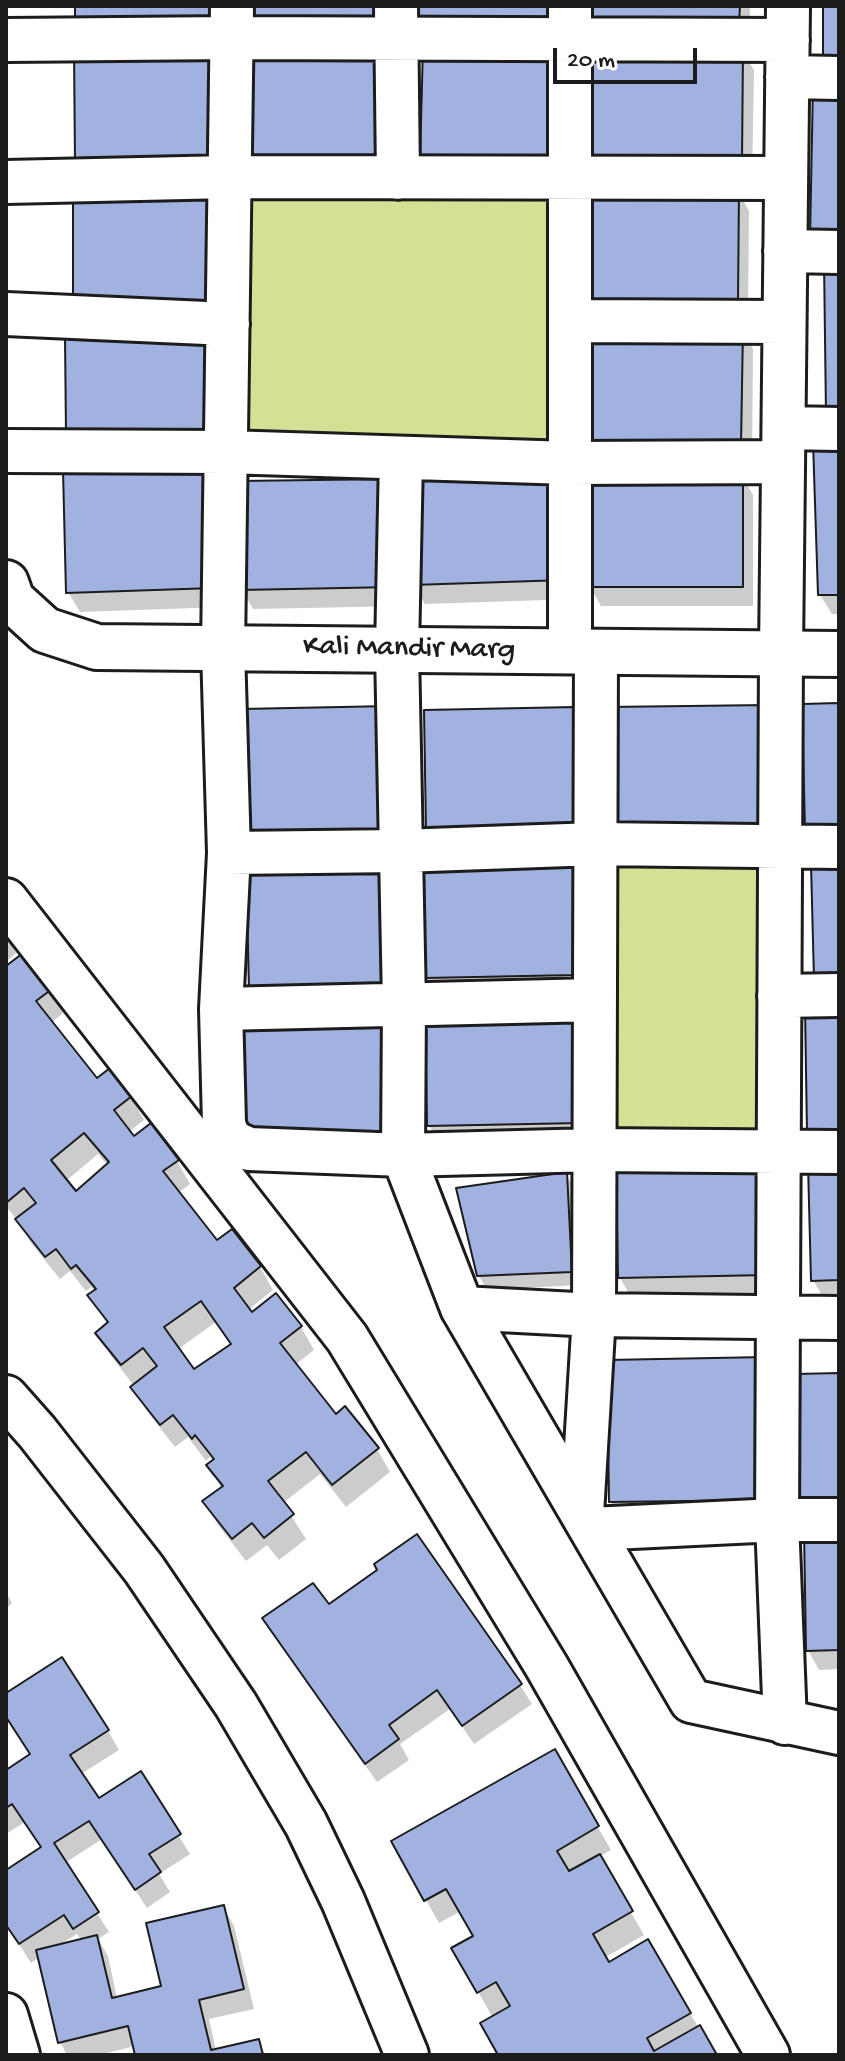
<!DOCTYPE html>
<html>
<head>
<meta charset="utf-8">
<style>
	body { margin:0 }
	#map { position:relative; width:845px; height:2061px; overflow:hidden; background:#fff; font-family:"Gochi Hand",sans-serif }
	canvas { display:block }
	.frame { position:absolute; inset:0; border:8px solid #1c1c1c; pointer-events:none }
	.scale { position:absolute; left:553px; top:48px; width:144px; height:36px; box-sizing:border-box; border:4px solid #1c1c1c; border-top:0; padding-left:10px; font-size:24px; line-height:28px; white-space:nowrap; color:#1c1c1c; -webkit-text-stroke:6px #fff; paint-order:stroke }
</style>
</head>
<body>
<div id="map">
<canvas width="845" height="2061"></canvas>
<div class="frame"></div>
<div class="scale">20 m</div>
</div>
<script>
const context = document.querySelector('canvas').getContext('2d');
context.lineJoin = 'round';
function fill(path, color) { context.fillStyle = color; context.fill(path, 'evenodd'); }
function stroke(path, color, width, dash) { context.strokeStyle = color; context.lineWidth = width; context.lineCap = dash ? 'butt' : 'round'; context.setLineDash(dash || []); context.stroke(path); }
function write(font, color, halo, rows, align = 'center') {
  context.font = font + ' "Gochi Hand",sans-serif'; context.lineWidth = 8; context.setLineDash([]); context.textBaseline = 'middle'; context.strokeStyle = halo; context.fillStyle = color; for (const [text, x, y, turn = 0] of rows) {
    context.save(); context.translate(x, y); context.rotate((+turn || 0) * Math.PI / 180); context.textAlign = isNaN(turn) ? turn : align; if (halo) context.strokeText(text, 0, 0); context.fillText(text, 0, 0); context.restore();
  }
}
fill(new Path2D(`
	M235,194l322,3 -3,249 -322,-3z
	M611,858h154l1,277 -153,1z`), '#d4e194');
fill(new Path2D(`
	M595,6h155l-1,37z
	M592,49l150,2 12,19 -2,111z
	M738,191l11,20 -1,110 -146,-2 -11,-19z
	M742,330l11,19 -1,115 -148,-1z
	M839,444v170h-7l-12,-19z
	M208,467l16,140 -144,5 -12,-20z
	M742,476l11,19v111h-152l-11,-19z
	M410,480l165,119 -150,5 -11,-19z
	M240,483l165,123 -152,3 -11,-19z
	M572,861l11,20 2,113 -147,3 -11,-20z
	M6,936l10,17 -10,9z
	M6,968l44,22 13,23 -12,10 45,57 35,17 13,23 -15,12 5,7 43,22 13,23 -12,9 39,50 43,24 13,23 -25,20 4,5 24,-19 25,31 13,23 -19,15 41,52 41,32 13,23 -44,35 -26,-33 -37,29 23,36 -27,21 -12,-15 -21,16 -28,-36 -13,-23 17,-13 -13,-24 5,-3 -4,-5 -4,4 -18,-24 -13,10 -29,-37 -13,-23 1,-1 -23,-30 -13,-23 10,-8 -18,-29 5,-4 -4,-5 -5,4 -16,-20 -10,8 -29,-36 -11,-19 -14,-18zM98,1154l10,12 -32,28 -10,-13zM216,1322l16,24 -39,26 -16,-22z
	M578,1011l13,131 -151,3 -11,-20z
	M763,1162l14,132 -146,3 -11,-19z
	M839,1165v134h-15l-11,-19z
	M566,1174l8,14 5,97 -92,5 -8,-14z
	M839,1375v142h-27l-11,-19z
	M776,1379l2,140 -155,2 -12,-19z
	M839,1531v138l-20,1 -11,-20z
	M416,1537l104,148 12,19 -58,40 -24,-35 -50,35 9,16 -32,22 -101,-144 -11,-19 63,-12 52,-36z
	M6,1592l6,11 -6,6z
	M6,1696l102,35 11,19 -38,24 17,27 42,-27 50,80 -31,20 11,18 -23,16 -45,-69 -37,24 44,69 -11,7 10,17 9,42 47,-11 59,-80 11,19 20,83 -45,10 7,32 42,-9 8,13h-129l-2,-9 -36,9h-32l-7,-13 -20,-85 -9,6 -25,-39v-51l37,-24 -18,-27 -19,12v-62l26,-17 -26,-40zM77,1934l5,7 -24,5z
	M554,1751l57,99 -12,7 45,78 -40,23 4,6 39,-22 68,113h-215l-7,-37 -39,-69 21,-12 -14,-26 -22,12 -46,-81z`), '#0003');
const building = new Path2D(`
	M75,6h150v17h-150z
	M242,6h145v16l-145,1z
	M411,6h144v17l-144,1z
	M593,6h147l-1,18 -147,-5z
	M823,6h16v57h-16z
	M386,41l2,118 -142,3 -2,-119z
	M423,46l136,3 -2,113 -137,-3z
	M224,47l1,115 -150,1 -1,-114z
	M590,47l153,2 -1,113 -153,-1z
	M813,84h26v154h-29z
	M221,184l1,117 -149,1v-117z
	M590,187l149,2 -1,113 -149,-2z
	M824,261h15v154h-13z
	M592,326l151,2 -2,117 -151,-1z
	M211,334l2,99 -147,2 -1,-98z
	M813,442h26v153h-21z
	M209,465l5,123 -148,5 -3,-123z
	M561,473l4,107 -153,5 -4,-107z
	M588,474h155v113h-155z
	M393,479l2,108 -155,3 -2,-109z
	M839,703v127l-34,1 -3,-127z
	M768,705l2,124 -161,3 -2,-125z
	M391,706l2,130 -150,2 -2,-129z
	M575,707l2,120 -151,4 -2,-121z
	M573,859l2,116 -150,3 -2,-116z
	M390,863l2,124 -143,3 -3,-124z
	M811,864h28v116h-25z
	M23,953l29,36 -16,12 61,77 13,-10 22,28 -18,14 20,26 17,-13 28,37 -16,11 54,69 15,-11 29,37 -27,22 18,24 24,-19 26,33 -22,17 56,71 9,-8 34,42 -47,37 -26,-33 -38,29 26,33 -30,24 -12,-15 -20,16 -30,-38 21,-15 -17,-21 8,-6 -19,-24 -3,4 -19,-24 -13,10 -30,-38 27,-21 -14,-18 -22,17 -26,-32 13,-11 -21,-27 9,-6 -20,-24 -5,4 -15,-20 -11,8 -30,-38 21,-16 -12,-15 -18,15v-237zM84,1133l25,29 -33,29 -25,-31zM201,1301l30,43 -37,25 -30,-42z
	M839,1007v126h-32l-2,-125z
	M579,1009l2,114 -154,3 -2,-115z
	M385,1017l2,117 -156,2 -1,-116z
	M764,1159l3,116 -149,3 -2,-116z
	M839,1163v117l-28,1 -3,-117z
	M567,1172l5,100 -95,4 -21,-88z
	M766,1357l2,143 -159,2 -2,-142z
	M839,1373v125h-40l-3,-124z
	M839,1529v121l-33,1 -2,-121z
	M417,1534l105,150 -60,42 -25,-36 -48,35 10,14 -34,25 -103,-146 51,-35 16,21 48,-34 -3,-6z
	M62,1657l47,73 -39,25 29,43 42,-27 40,63 -32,20 12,18 -26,18 -46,-69 -35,22 45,69 -26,17 -9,-14 -45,29 -13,-19v-55l35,-23 -29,-43 -6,4v-38l24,-16 -24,-37v-24z
	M555,1749l44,77 -42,25 12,20 31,-17 33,57 -40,23 16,28 39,-23 43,74 -44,25 7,13 46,-26 17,30h-219l-18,-32 30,-17 -14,-24 -19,11 -26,-45 22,-12 -27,-47 -22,12 -33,-60z
	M224,1905l20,84 -45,11 12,50 48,-11 4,16h-128l-7,-29 -70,17 -22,-93 61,-15 15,63 49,-12 -15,-63z`);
fill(building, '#a1b2e1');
stroke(building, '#1c1c1c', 2);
const minor = new Path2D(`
	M232,6l-9,643 6,204 -8,156 3,114c4,17 10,20 25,26l154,6 192,-5 244,2
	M396,6l2,172
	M570,6v646
	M6,40l226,-2 556,2
	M787,77l52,1
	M6,182l224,-5 556,1
	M785,251l54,1
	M6,314l222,10
	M570,321l214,1
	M784,428l55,1
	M6,451l220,1 344,11 213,-1
	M401,458l-4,192 7,354 -1,151 59,153 132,7 245,3
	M229,853l172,-2 195,-7 243,3
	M6,900l341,438 200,329 221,388
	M779,996l60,-1
	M221,1009l374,-9
	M462,1308l229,393 148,32
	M6,1397l31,35 107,137 92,136 70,119 37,77 64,154
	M582,1514l12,-199 2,-663
	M591,1529l186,-9h62
	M785,1723l-8,-203 4,-866 7,-648
	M6,2015l12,40`);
const tertiary = new Path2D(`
	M6,583l6,17 33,30 52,17 742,7`);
stroke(minor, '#1c1c1c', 48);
stroke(tertiary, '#1c1c1c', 50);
stroke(minor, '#fff', 42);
stroke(tertiary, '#fff', 44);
write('30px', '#1c1c1c', '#fff', [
	["Kali Mandir Marg",409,650,1]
]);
</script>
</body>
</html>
